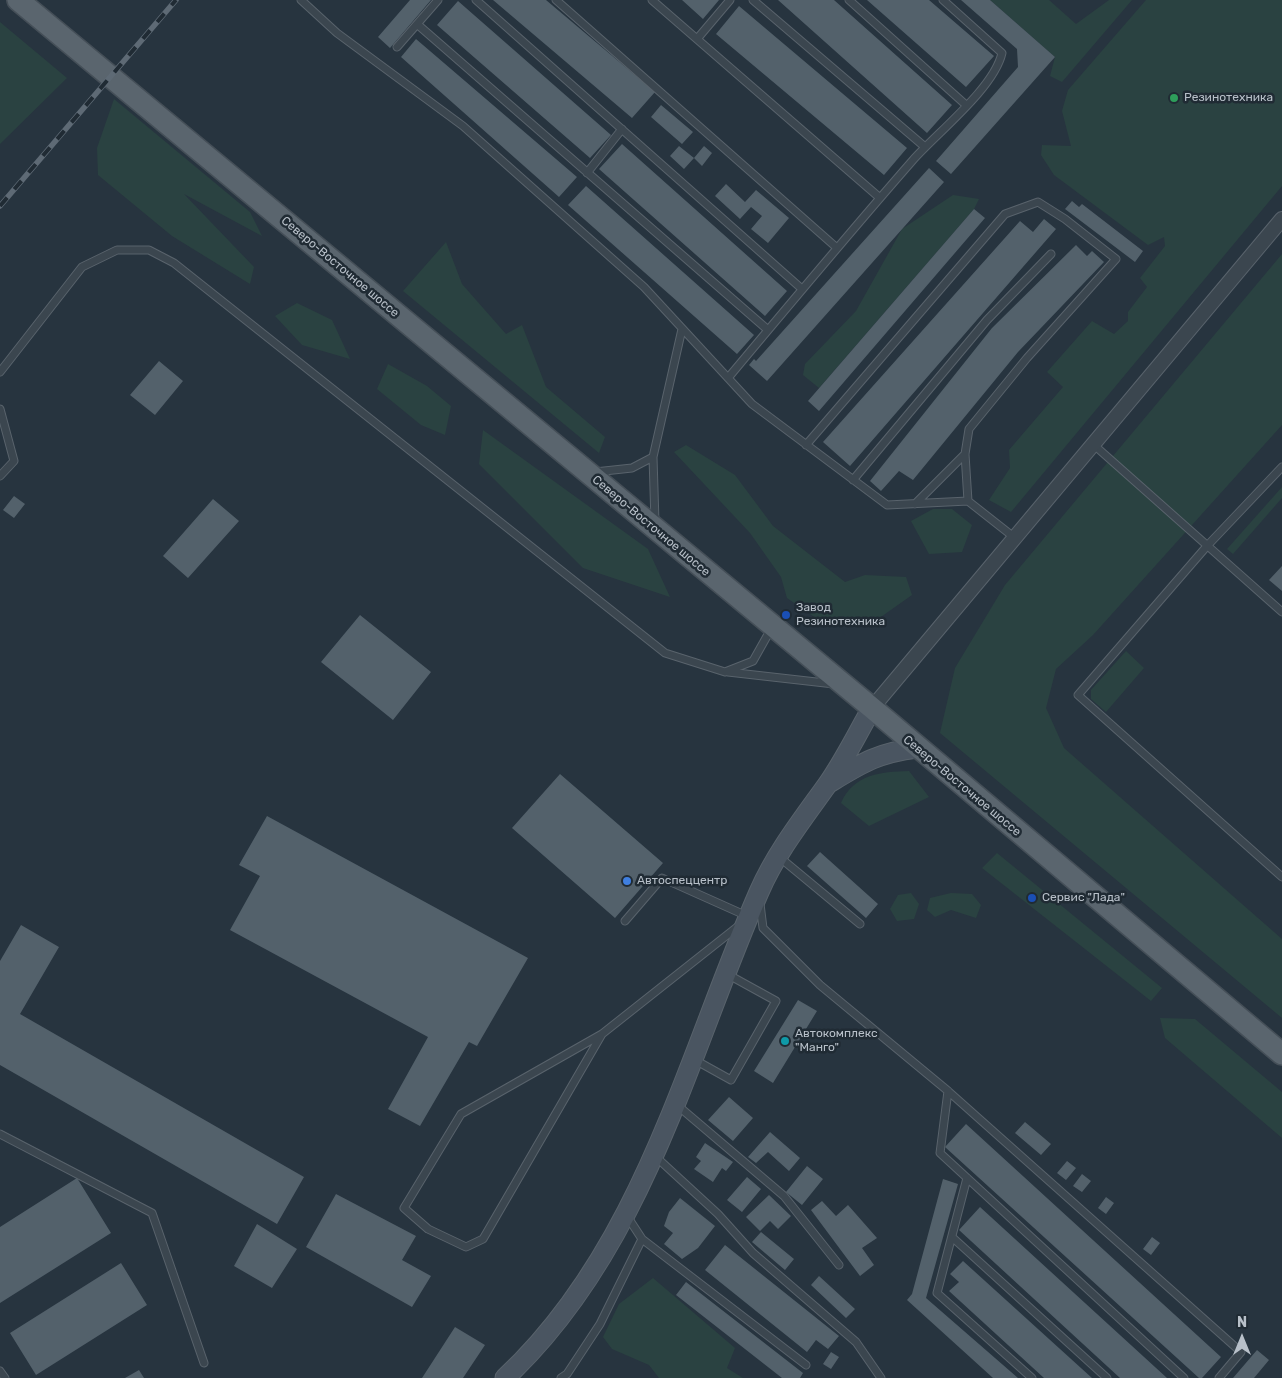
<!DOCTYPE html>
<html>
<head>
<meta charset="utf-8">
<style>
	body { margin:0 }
	#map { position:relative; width:1282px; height:1378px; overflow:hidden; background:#27343f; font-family:Rubik,sans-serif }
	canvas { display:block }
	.north { position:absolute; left:1217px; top:1313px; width:50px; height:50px; -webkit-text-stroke:4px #202b34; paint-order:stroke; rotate:0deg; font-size:14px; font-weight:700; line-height:20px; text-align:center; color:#b8c0c9 }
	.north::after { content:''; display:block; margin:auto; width:18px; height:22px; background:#b8c0c9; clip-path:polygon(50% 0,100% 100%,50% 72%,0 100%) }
</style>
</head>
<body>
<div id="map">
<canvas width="1282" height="1378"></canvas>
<div class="north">N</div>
</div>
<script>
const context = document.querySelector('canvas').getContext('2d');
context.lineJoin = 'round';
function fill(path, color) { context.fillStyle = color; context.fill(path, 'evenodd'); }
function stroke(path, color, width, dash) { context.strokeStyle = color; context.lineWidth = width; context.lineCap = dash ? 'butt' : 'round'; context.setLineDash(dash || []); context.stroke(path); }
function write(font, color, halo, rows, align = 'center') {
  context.font = font + ' Rubik,sans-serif'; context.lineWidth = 5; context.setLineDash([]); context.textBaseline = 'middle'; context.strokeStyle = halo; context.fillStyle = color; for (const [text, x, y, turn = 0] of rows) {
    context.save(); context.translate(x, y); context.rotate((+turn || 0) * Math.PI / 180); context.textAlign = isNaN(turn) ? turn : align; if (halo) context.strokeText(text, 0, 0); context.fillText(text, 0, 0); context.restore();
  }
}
fill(new Path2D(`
	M990,0h59l27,24 33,-24h23l-70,82 -12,-6 5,-19z
	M1146,0h136v186l-271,326 -22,-12 21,-32 -1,-18 54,-63 -16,-15 45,-51 22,13 14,-13v-9l19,-25 -7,-9 25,-32 -1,-9 -16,8 -94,-70 -13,-20 1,-10 29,1 -9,-35 6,-21z
	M0,22l67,56 -67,66z
	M114,99l136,113 12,24 -78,-42 70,73 -4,17 -78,-48 -74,-61 -1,-27z
	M953,195l26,4 -5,10 -155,179 -16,-13 2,-11 51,-53 46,-82z
	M446,242l16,42 44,50 16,-9 24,62 59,50 -6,16 -196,-162z
	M1282,254v171l-189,210 -37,34 -10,39 18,40 218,191v79l-342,-285 15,-65 50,-83z
	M297,303l35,17 18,39 -48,-14 -27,-29z
	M388,364l39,22 24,20 -6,29 -24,-10 -44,-36z
	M483,430l165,119 22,48 -87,-29 -104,-104z
	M686,445l49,30 38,51 72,56 20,-7 41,2 6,18 -41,29 -54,-5 -30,-21 -6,-21 -31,-44 -76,-81z
	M1282,487v11l-49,56 -6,-5z
	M933,509h19l20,16 -10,27 -33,2 -18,-33z
	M1126,651l18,17 -38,44 -15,-13v-9z
	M909,771l20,26 -60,29 -28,-23c13,-29 39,-31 68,-32z
	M997,853l165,135 -11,13 -169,-133z
	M911,893l8,11 -5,15 -17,2 -7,-12 8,-14z
	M951,893l21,1 9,11 -5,13 -25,-8 -16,7 -8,-7 3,-12z
	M1160,1018l35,1 87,73v46l-117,-100z
	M653,1278l82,70 -8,20 16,10h-84l-10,-13 -37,-16 -9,-12 16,-33z`), '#2a4241');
fill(new Path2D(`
	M410,0h21l-41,48 -12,-11z
	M493,0h53l109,92 -23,26z
	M682,0h37l-16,19z
	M778,0h56l118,105 -25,28z
	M867,0h62l65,56 -28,31z
	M961,0h29l65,57 -104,117 -15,-13 82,-94 -1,-18z
	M458,1l153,134 -21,23 -153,-133z
	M739,6l168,142 -23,27 -168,-141z
	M416,39l161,138 -18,20 -158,-140z
	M661,105l32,27 -11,12 -31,-27z
	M622,144l165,147 -22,25 -166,-147z
	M679,146l15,12 -10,11 -14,-13z
	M704,146l8,7 -10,13 -8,-8z
	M929,168l15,14 -177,199 -18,-16 5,-6 2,2z
	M726,184l19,18 11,-12 33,28 -21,25 -17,-14 11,-13 -11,-9 -11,12 -25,-23z
	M586,186l168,149 -17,19 -169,-149z
	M1072,201l7,6 3,-3 61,47 -8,11 -70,-53z
	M974,209l11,9 -166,193 -11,-10z
	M1044,219l12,10 -206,237 -27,-24 197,-221 13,11z
	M1076,245l11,11 5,-5 12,11 -86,90 -105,128 -14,-9 -18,20 -11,-10 122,-153z
	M159,361l24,20 -28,34 -25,-20z
	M14,496l11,8 -11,14 -11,-8z
	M213,499l26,22 -51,57 -25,-22z
	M1282,566v25l-13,-11z
	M360,615l71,57 -38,48 -72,-58z
	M560,774l103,89 -48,55 -103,-90z
	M267,816l261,142 -51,88 -8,-4 -49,84 -32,-17 40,-72 -198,-107 30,-54 -21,-11z
	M820,852l58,52 -12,14 -59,-52z
	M21,925l38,22 -39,67 284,163 -27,47 -277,-159v-104z
	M798,1000l19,11 -44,72 -19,-12z
	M729,1097l24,21 -20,23 -25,-21z
	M1025,1122l26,22 -10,11 -26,-22z
	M966,1124l255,233 -19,21h-3l-254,-231z
	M770,1132l30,26 -11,13 -21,-19 -12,11 -8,-6z
	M705,1143l28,19 -7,9 -4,-3 -9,14 -19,-13 7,-8 -5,-4z
	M1067,1161l9,7 -10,12 -9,-7z
	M807,1166l16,13 -21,26 -16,-13z
	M1082,1174l9,7 -9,11 -9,-6z
	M747,1177l14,12 -19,23 -15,-12z
	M77,1178l34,55 -111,70v-76z
	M943,1179l15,5 -32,114 92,80h-25l-86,-78 5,-6z
	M336,1194l80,42 -14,24 29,16 -19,31 -106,-60z
	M769,1195l22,21 -13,13 -8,-8 -10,10 -14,-14z
	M1106,1197l8,6 -8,11 -8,-6z
	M680,1198l35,28 -17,22 -16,11 -18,-15 9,-11 -9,-7 5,-14z
	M822,1201l14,15 12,-11 29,33 -15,10 12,17 -14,11 -49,-66z
	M980,1207l187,171h-47l-161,-148z
	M257,1224l40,25 -25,39 -38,-22z
	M761,1232l33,27 -9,11 -33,-28z
	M1152,1237l8,6 -9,12 -8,-6z
	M725,1245l114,91 -11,13 -12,-9 -9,12 -102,-82z
	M963,1261l129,117h-48l-95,-87 10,-9 -9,-8z
	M121,1263l26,42 -111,70 -26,-42z
	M819,1276l36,33 -9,9 -35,-33z
	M686,1282l117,91 -3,5h-18l-106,-83z
	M455,1327l30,18 -22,33h-41z
	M1257,1350l12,10 -15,18h-21z
	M831,1352l8,5 -8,12 -8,-5z
	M139,1370l5,8h-19z`), '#53616b');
const lane = new Path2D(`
	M301,0l36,33 126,93 181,161 108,117 135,101 81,-4 47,37
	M476,0l326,289
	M556,0l281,248
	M652,0l228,198
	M753,0l172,147
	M849,0l117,105
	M417,24l351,306
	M697,39l33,-39
	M397,47l41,-47
	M587,173l35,-44
	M0,372l82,-105 35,-17h32l25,13 491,390 60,19 28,-11 18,-32
	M728,378c61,-73 122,-146 185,-218 25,-28 81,-72 89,-107l-59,-53
	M0,409l14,52 -14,15
	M806,445l199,-231 33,-12 27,17 51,40 -89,99 -58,71 -4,25 3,47
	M1094,445l188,167
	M653,457l2,65
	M1282,467l-75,79 -129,149 204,182
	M595,472l37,-4 21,-11 29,-128
	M853,480l134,-160 64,-66
	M915,504l50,-50
	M728,672l106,12
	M778,856l82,68
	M760,904l3,24 57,57 128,106 293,261 -22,26
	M625,921l37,-43 85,38
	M602,1034l-119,205 -17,8 -38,-18 -24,-21 57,-94 141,-80 139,-110
	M695,1060l36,20 45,-79 -49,-27
	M948,1091l-8,62 244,225
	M677,1105l107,91 55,69
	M0,1134l152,79 52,150
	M655,1156l63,58 35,39 103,89 25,36
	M967,1178l-30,115 95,85
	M627,1216l15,23 164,126
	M952,1237l155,141
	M0,1371l5,7
	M561,1378l6,-4 33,-50 42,-85`);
const street = new Path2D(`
	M872,708l410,-489`);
const secondary = new Path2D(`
	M829,783c33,-20 48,-30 88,-35
	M505,1378c138,-129 181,-319 254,-486 17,-39 43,-72 68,-107 17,-24 30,-51 45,-77`);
const primary = new Path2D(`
	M18,0l854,708 410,346`);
stroke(lane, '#59636c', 9);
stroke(street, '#59636c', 16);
stroke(secondary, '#59636c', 21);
stroke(primary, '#454f58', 24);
stroke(lane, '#3b464f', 7);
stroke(street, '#3b464f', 14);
stroke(secondary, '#4a5561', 19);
stroke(primary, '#5a656e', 21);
const rail = new Path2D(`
	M0,206l176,-206`);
stroke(rail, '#5e6a75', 5.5);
stroke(rail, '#202b34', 4, [11]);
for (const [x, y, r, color] of [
	[1174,98,5,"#2e9e5b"],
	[786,615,5,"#1a4fb4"],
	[627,881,5,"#3f7fe0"],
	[1032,898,5,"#1a4fb4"],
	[785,1041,5,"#0f9aa8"]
]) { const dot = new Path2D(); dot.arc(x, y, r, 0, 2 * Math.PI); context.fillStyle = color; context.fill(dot); stroke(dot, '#202b34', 2); }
write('12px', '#b8c0c9', '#202b34', [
	["Резинотехника",1184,98],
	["Завод",796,608],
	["Резинотехника",796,622],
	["Автоспеццентр",637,881],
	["Сервис \"Лада\"",1042,898],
	["Автокомплекс",795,1034],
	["\"Манго\"",795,1048]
], 'left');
write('12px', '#b8c0c9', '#202b34', [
	["Северо-Восточное шоссе",340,267,40],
	["Северо-Восточное шоссе",651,526,40],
	["Северо-Восточное шоссе",962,786,40]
]);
</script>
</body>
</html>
